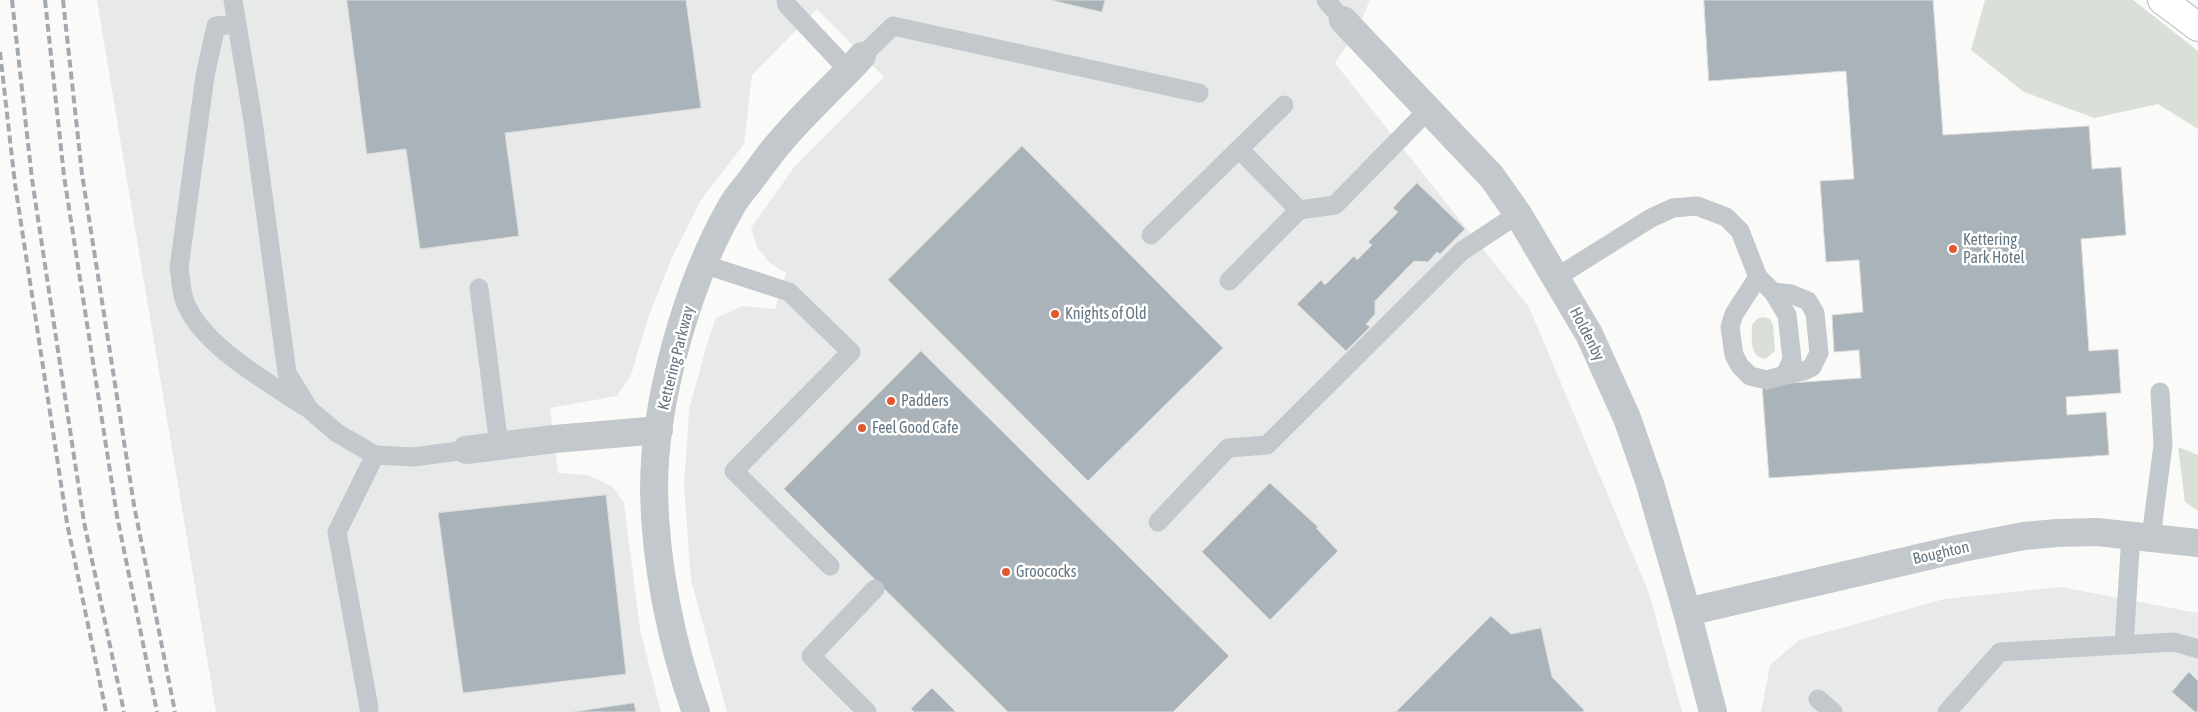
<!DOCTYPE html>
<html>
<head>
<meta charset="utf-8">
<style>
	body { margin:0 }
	canvas { display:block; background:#fafaf8 }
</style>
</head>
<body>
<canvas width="2198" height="712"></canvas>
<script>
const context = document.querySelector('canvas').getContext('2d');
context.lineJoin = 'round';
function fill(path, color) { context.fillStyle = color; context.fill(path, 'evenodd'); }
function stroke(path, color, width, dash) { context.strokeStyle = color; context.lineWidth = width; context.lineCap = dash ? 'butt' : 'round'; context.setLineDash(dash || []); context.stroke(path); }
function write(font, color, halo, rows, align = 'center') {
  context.font = font + ' "Asap Condensed",sans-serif'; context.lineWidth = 5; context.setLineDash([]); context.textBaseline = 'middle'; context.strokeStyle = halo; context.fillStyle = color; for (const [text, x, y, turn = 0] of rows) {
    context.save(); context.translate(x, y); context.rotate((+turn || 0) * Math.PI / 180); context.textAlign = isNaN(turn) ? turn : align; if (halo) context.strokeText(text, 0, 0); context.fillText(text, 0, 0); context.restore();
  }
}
fill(new Path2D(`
	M97,0h1273l-12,29 -23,34 194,244 120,286 33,119h-955l-36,-132 -7,-94 5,-76 18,-66 9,-26 26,-12 33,3 11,-36 -17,-11 -12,-15 -6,-19 44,-62 89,-89 -67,-68 -65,66 -8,69 -43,56 -29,57 -24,61 -17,57 -14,21 -67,12 8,65 30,2 25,12 11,16 16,126 21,83h-445z
	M2061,587l137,26v99h-437l9,-47 29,-25 145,-41z`), '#e8e9e9');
fill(new Path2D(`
	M1985,0h148l65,51v78l-40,-25 -64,14 -70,-26 -53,-42z
	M1763,317l7,2 3,6 2,26 -10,8c-16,-3 -13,-20 -13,-34l5,-6z
	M2178,447l20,8v56l-13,-9z`), '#dadfd7');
const building = new Path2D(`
	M347,0h339l15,108 -196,25 14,103 -99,13 -14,-100 -39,5z
	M1051,0h54l-3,12z
	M1704,0h229l10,135 146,-9 3,43 29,-2 5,68 -45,4 8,112 29,-2 3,44 -55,4 1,18 39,-3 3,43 -340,23 -7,-93 99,-7 -2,-28 -25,2 -2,-37 31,-3 -4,-52 -33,2 -6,-81 34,-2 -8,-108 -137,10z
	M1022,146l201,202 -135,133 -200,-201z
	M1417,183l48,46 -25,25 -3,-2 -9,10 -14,-1 -39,40v13l-9,10 4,3 -24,24 -49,-47 24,-24 4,5 29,-29 3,4 15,-15 -4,-3 30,-30 -5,-4z
	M921,351l308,305 -56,56h-165l-224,-223z
	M1270,483l48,44 -2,1 22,23 -68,69 -68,-68z
	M606,495l20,179 -163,19 -25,-180z
	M1491,616l20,18 30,-6 11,49 32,33 -1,2h-187z
	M2189,672l9,9v31h-3l-23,-20z
	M932,688l24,24h-42l-3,-3z
	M634,703l2,9h-63z`);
fill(building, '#aab3b9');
stroke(building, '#dcdcda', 1);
const trunk = new Path2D(`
	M2162,0l36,27`);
stroke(trunk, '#b4b9bd', 30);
stroke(new Path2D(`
	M233,0l20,121 34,252 22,36 28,24 38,22 38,2 53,-7
	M786,0l1,5 62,66
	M1326,0l17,20
	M237,24l-21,2 -11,50 -26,192c2,10 2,22 5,31 15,45 82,82 120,107
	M862,56l31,-30 306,67
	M1239,149l60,61 36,-5 93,-95
	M1151,235l133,-130
	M703,264l86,28 62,60 -117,119 96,95
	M1557,277l94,-59 22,-10 24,-2 29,11 14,14 18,46 15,15 14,23 5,44 -7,16 -18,5 -17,-4 -10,-10 -6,-11 -4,-28 4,-13 24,-37
	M1229,281l70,-71
	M479,288l20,158
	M1773,292l18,2 17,7 7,12 4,40 -7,14 -8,4 -19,4
	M1158,522l70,-74 39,-3 195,-194 56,-37
	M2151,537l12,-92 -3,-53
	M2124,645l7,-110
	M1818,699l15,13
	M369,708l-32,-176 38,-77
	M867,712l-56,-56 64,-67
	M1947,712l53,-60 174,-10 24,7`), '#c3c8cc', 19);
stroke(new Path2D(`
	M1343,20l149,157 26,37 71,120 38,84 23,66 37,128 26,100
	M466,450l88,-11 105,-9
	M1687,612l275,-64 62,-12 33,-3 40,-1 101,11
	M696,712c-25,-68 -41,-150 -42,-222 0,-89 33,-206 77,-283 6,-11 15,-20 22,-30 9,-12 18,-25 28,-36 25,-30 55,-56 81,-85`), '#c3c8cc', 28);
stroke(trunk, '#fff', 28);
stroke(new Path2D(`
	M12,0l20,179 52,343 40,190
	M45,0l19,176 53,340 40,196
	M63,0l19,174 52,331 41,207
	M0,52l15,132 52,339 39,189`), '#a2aab0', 4, [8, 4]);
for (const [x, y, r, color] of [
	[1953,249,5,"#e4572e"],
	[1055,314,5,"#e4572e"],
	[891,401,5,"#e4572e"],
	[862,428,5,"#e4572e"],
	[1006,572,5,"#e4572e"]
]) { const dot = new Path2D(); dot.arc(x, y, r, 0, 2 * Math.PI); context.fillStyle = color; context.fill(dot); stroke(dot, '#fff', 2); }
write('16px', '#657683', '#fff', [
	["Kettering",1963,240],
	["Park Hotel",1963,258],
	["Knights of Old",1065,314],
	["Padders",901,401],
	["Feel Good Cafe",872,428],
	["Groococks",1016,572]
], 'left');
write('16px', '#657683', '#fff', [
	["Holdenby",1587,334,63],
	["Kettering Parkway",676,358,-76],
	["Boughton",1941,553,-13]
]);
</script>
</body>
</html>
